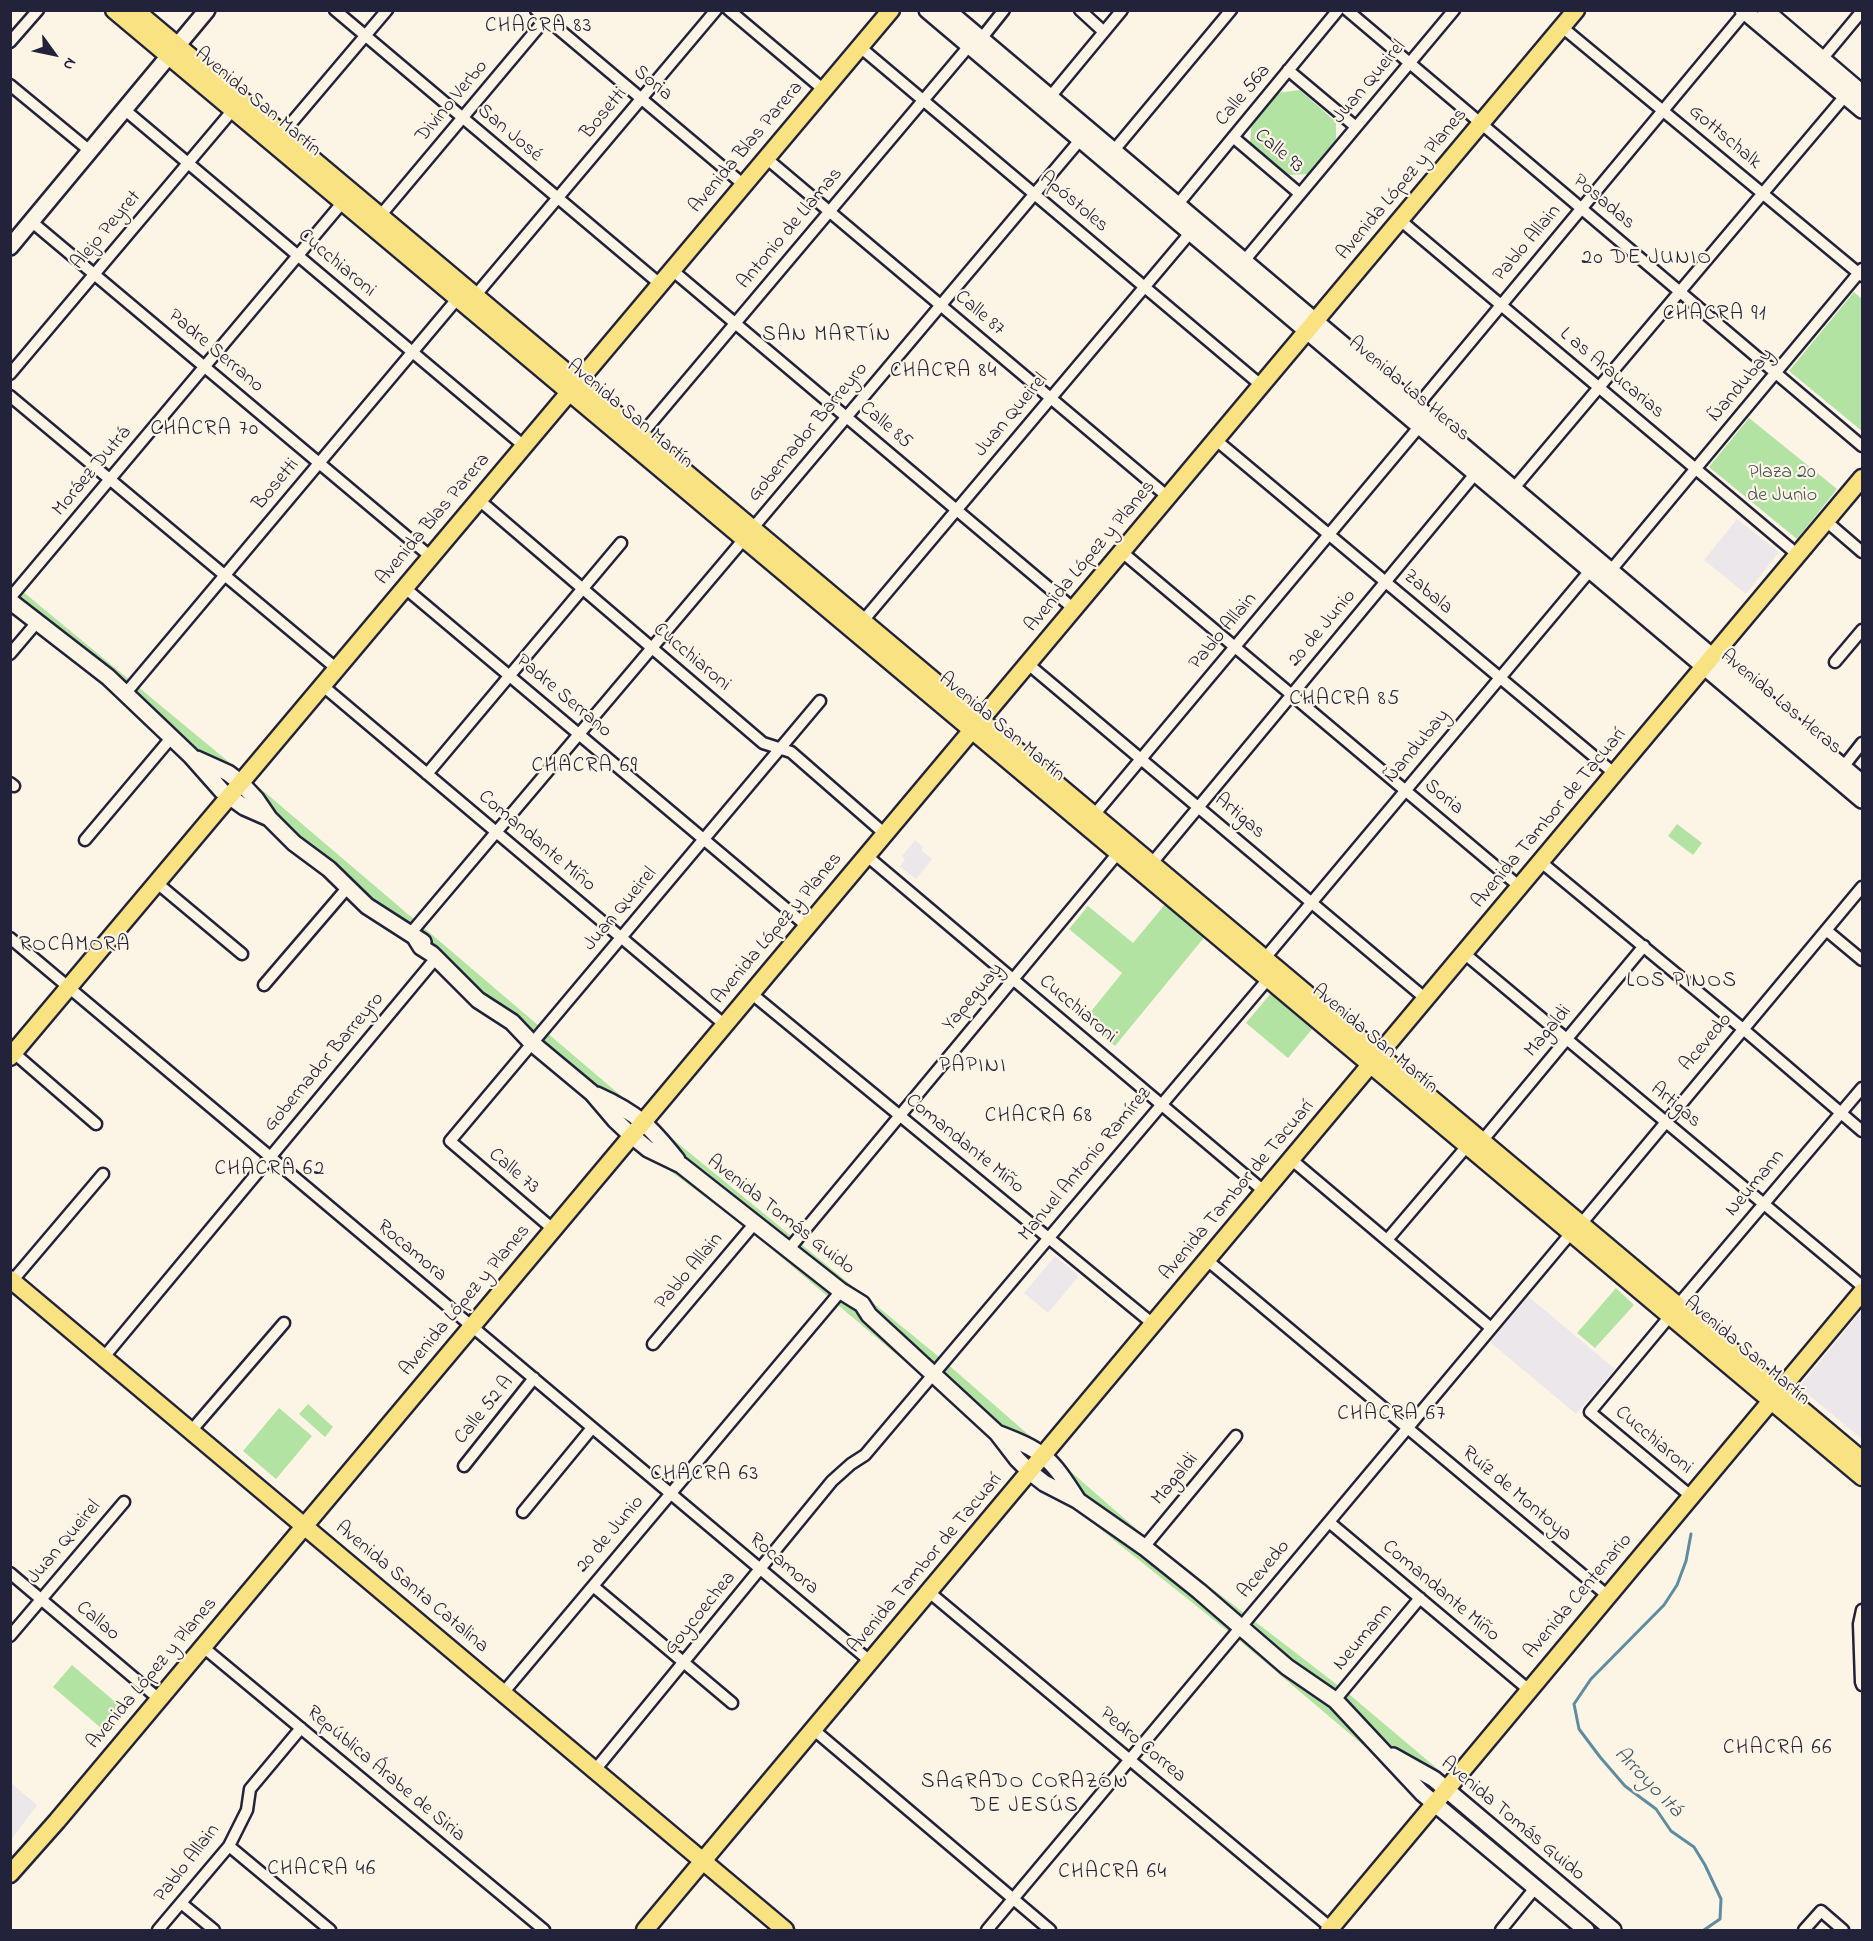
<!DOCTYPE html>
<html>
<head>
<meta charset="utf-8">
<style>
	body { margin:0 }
	#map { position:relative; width:1873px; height:1941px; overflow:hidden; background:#fcf5e5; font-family:"Indie Flower",sans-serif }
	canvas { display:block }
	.frame { position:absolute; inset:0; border:12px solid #22223b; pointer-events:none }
	.north { position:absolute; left:24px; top:24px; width:60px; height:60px; -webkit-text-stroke:4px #fcf5e5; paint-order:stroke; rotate:123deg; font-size:16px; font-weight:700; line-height:24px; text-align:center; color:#22223b }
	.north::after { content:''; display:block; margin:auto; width:21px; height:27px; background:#22223b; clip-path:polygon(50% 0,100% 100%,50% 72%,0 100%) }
</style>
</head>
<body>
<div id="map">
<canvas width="1873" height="1941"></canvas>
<div class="frame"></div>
<div class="north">N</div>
</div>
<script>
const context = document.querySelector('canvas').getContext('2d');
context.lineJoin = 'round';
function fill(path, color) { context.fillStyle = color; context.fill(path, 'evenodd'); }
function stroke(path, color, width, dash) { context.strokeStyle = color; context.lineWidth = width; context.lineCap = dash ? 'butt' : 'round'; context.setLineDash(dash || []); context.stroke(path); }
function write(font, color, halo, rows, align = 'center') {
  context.font = font + ' "Indie Flower",sans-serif'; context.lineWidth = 4.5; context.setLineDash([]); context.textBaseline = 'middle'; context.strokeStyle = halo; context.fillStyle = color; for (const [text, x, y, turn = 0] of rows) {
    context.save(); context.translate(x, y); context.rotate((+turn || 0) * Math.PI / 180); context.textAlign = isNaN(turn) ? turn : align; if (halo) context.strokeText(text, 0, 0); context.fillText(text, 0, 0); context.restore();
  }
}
fill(new Path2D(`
	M1737,519l42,33 -33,42 -42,-34z
	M915,840l8,7 -2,3 11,9 -16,20 -16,-12 5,-8 -3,-3z
	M1055,1256l24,20 -31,37 -24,-20z
	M1528,1296l87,73 -39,45 -86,-72z
	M1862,1310v129l-63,-52z
	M11,1783l26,22 -26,35z`), '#ebe7eb');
fill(new Path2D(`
	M1300,90l36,32v23l-27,29 -20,1 -39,-33 2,-21 25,-28z
	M1854,292l8,7v132l-73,-60z
	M1749,418l88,71 -40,50 -88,-72z
	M10,581l237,196 400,341 297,243 205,179 195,150 96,81 -19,23 -187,-158 -204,-163 -102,-92 -179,-151 -120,-90 -99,-94 -321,-268 -40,-37 -158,-131z
	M1677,824l25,19 -9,12 -25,-19z
	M1167,902l40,32 -92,112 -31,-26 38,-47 -53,-44 19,-23 45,37z
	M1271,993l42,35 -25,30 -42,-35z
	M1616,1288l18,17 -39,43 -18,-15z
	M308,1404l25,23 -8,10 -26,-23z
	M279,1408l33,28 -36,43 -33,-28z
	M72,1665l48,41 -19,22 -48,-41z
	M1460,1808l144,122h-13l-137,-115z`), '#b2e3a3');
stroke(new Path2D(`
	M1691,1534l-5,27 -9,24 -13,20 -73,74 -17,25 5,25 21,28 25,29 31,23 15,22 23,16 11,18 16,34 -1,20 -16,11`), '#5e8da0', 3);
const minor = new Path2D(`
	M335,10l325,274
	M536,10l208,175
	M729,10l95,80
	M1080,10l24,22
	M1347,10l515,436
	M1562,27l300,249
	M981,39l23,-29
	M10,42l28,-32
	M860,47l402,339
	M1822,59l40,-48
	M1288,70l68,57
	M10,85l80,66
	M1050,97l72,-87
	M125,110l399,336
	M282,134l105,-124
	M1233,137l67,57
	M1110,155l121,-145
	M766,158l402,339
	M1178,204l160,-194
	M380,216l173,-206
	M1400,220l398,335
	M32,222l399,335
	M1244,261l210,-251
	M672,270l402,339
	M475,296l241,-286
	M10,374l222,-263
	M10,396l327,273
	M1413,411l332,-399
	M641,435l328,-389
	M1216,440l399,334
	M1514,488l331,-392
	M479,500l284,243 28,9 94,82
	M1826,521l36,31
	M752,529l328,-389
	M1122,552l398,335
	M1607,575l255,-306
	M405,588l403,339
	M10,598l332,-395
	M862,622l328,-389
	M10,654l28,-33
	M1835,662l27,-32
	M1028,664l398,335
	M323,686l402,339
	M125,694l332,-395
	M1840,771l22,-28
	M427,774l194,-231
	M10,783l4,3
	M1094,815l330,-394
	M85,840l86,-102
	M867,856l398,336
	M1541,862l202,167 119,102
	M1152,863l323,-389
	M157,883l85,71
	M1826,930l36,30
	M410,934l334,-395
	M10,938l861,724
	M1465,954l397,332
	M1265,958l328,-391
	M264,985l84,-98
	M752,994l401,330
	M14,1053l82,71
	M1482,1141l162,-195
	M1292,1160l199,168
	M1581,1224l281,-337
	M554,1230l-104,-89 370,-440
	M1387,1240l80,-94
	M789,1249l329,-396
	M1207,1260l401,336
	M13,1280l90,-106
	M1678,1305l184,-217
	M1670,1316l-80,96 102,85
	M653,1344l102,-121
	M104,1357l332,-399
	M191,1431l93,-108
	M464,1466l70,-88
	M523,1512l69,-84
	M1329,1522l200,168
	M1144,1547l92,-111
	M10,1573l149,126
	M593,1586l139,117
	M929,1592l402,336
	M1862,1610l-3,14 2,58 1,3
	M10,1636l114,-134
	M203,1647l341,283
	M503,1693l338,-402
	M1335,1700l85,-102
	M814,1730l236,200
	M595,1770l237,-289 19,-17 14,-9 403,-476
	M229,1846l101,84
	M181,1903l33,27
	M158,1930l71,-84 18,-36 3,-21 51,-61
	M987,1930l584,-697
	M1501,1930l34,-42
	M1804,1930l17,-19 22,19`);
const secondary = new Path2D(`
	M927,10l935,790
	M947,10l915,773
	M1743,10l119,100
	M1765,10l97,83
	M10,247l197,-237
	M10,601l98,76 83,79 31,35 22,16 25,11
	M197,759l31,14 13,10 15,16 13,19 25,25 35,26 38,37 56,36
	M416,939l5,8 11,7 46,46 34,22 20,21 60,50 23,27 17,16 16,13 33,16 160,126 21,13 7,11 128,118 20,26 13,13 14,11 33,17 67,47 55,44 88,76 48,33 87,93 164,137
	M597,1095c40,18 53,31 80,65
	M997,1433c47,18 53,24 80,66
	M1393,1756l41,23 179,151`);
const primary = new Path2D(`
	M114,10l1748,1467
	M135,10l1727,1450
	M10,1057l881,-1047
	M10,1279l775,651
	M10,1874l47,-53 1519,-1811
	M645,1930l1217,-1452
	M1329,1930l533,-638`);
stroke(minor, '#22223b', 15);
stroke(secondary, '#22223b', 20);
stroke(primary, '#22223b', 21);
stroke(minor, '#fcf5e5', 10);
stroke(secondary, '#fcf5e5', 15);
stroke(primary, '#f8e281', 16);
write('20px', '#22223b', '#fcf5e5', [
	["Juan Queirel",1370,83,-50],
	["Soria",652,84,40],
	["Calle 56a",1244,96,-50],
	["Divino Verbo",453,102,-50],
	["Avenida San Martín",257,103,40],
	["Bosetti",605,114,-50],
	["San José",509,134,40],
	["Gottschalk",1724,138,40],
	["Avenida Blas Parera",747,148,-50],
	["Calle 93",1278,152,40],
	["Avenida López y Planes",1403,185,-50],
	["Apóstoles",1073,203,40],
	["Posadas",1603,203,40],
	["Antonio de Llamas",791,229,-50],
	["Alejo Peyret",107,231,-50],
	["Pablo Allain",1528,244,-50],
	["Cucchiaroni",336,264,40],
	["Calle 87",979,314,40],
	["Padre Serrano",215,352,40],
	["L as Araucarias",1611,374,40],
	["Ñandubay",1742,386,-50],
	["Avenida Las Heras",1408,390,40],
	["Avenida San Martín",629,415,40],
	["Juan Queirel",1012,416,-50],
	["Calle 85",885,426,40],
	["Gobernador Barreyro",809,433,-50],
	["Moráez Dutrá",93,472,-50],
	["Bosetti",277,485,-50],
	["Avenida Blas Parera",434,520,-50],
	["Avenida López y Planes",1091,557,-50],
	["Zabala",1427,593,40],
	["20 de Junio",1323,629,-50],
	["Pablo Allain",1224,632,-50],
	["Cucchiaroni",691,658,40],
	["Padre Serrano",563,697,40],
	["Avenida Las Heras",1780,703,40],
	["Avenida San Martín",1001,728,40],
	["Ñandubay",1418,747,-50],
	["Soria",1443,798,40],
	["Artigas",1239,817,40],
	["Avenida Tambor de Tacuarí",1550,819,-50],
	["Comandante Miño",536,842,40],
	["Juan Queirel",621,910,-50],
	["Avenida López y Planes",778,929,-50],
	["Yapeguay",974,998,-50],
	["Cucchiaroni",1077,1010,40],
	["Magaldi",1549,1032,-50],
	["Avenida San Martín",1374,1040,40],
	["Acevedo",1707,1043,-50],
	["Gobernador Barreyro",325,1063,-50],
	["Artigas",1675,1106,40],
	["Comandante Miño",964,1145,39],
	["Manuel Antonio Ramírez",1086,1165,-50],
	["Calle 73",513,1172,40],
	["Neumann",1756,1184,-50],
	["Avenida Tambor de Tacuarí",1238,1191,-50],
	["Avenida Tomás Guido",780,1216,38],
	["Rocamora",411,1252,40],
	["Pablo Allain",690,1272,-50],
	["Avenida López y Planes",466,1301,-50],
	["Avenida San Martín",1746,1352,40],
	["Calle 52 A",485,1411,-51],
	["Cucchiaroni",1653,1441,40],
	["Magaldi",1176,1480,-50],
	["Ruíz de Montoya",1516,1495,40],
	["20 de Junio",611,1535,-50],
	["Juan Queirel",65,1543,-50],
	["Avenida Tambor de Tacuarí",926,1564,-50],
	["Rocamora",783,1565,40],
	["Acevedo",1265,1570,-50],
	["Avenida Santa Catalina",411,1588,40],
	["Comandante Miño",1440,1592,40],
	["Avenida Centenario",1579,1597,-50],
	["Goycoechea",701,1614,-51],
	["Callao",97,1622,40],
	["Neumann",1364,1638,-50],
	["Avenida López y Planes",153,1674,-50],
	["Pedro Correa",1142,1746,40],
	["República Árabe de Siria",385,1775,40],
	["Avenida Tomás Guido",1512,1820,40],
	["Pablo Allain",188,1864,-52]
]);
write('20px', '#465255', '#fcf5e5', [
	["Plaza 20",1782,474],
	["de Junio",1782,497]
]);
context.letterSpacing = '1.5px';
write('21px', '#22223b', '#fcf5e5', [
	["CHACRA 83",539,28],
	["20 DE JUNIO",1647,260],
	["CHACRA 91",1715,316],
	["SAN MARTÍN",827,337],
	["CHACRA 84",944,373],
	["CHACRA 70",205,431],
	["CHACRA 85",1345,701],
	["CHACRA 69",585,768],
	["ROCAMORA",75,947],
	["LOS PINOS",1682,983],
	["PAPINI",973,1068],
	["CHACRA 68",1039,1118],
	["CHACRA 62",270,1171],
	["CHACRA 67",1392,1416],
	["CHACRA 63",705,1476],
	["CHACRA 66",1778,1750],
	["SAGRADO CORAZÓN",1025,1784],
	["DE JESÚS",1025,1808],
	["CHACRA 46",322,1871],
	["CHACRA 64",1113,1874]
]);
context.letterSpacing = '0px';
write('italic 21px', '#40576e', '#fcf5e5', [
	["Arroyo Itá",1647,1783,46]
]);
</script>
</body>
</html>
